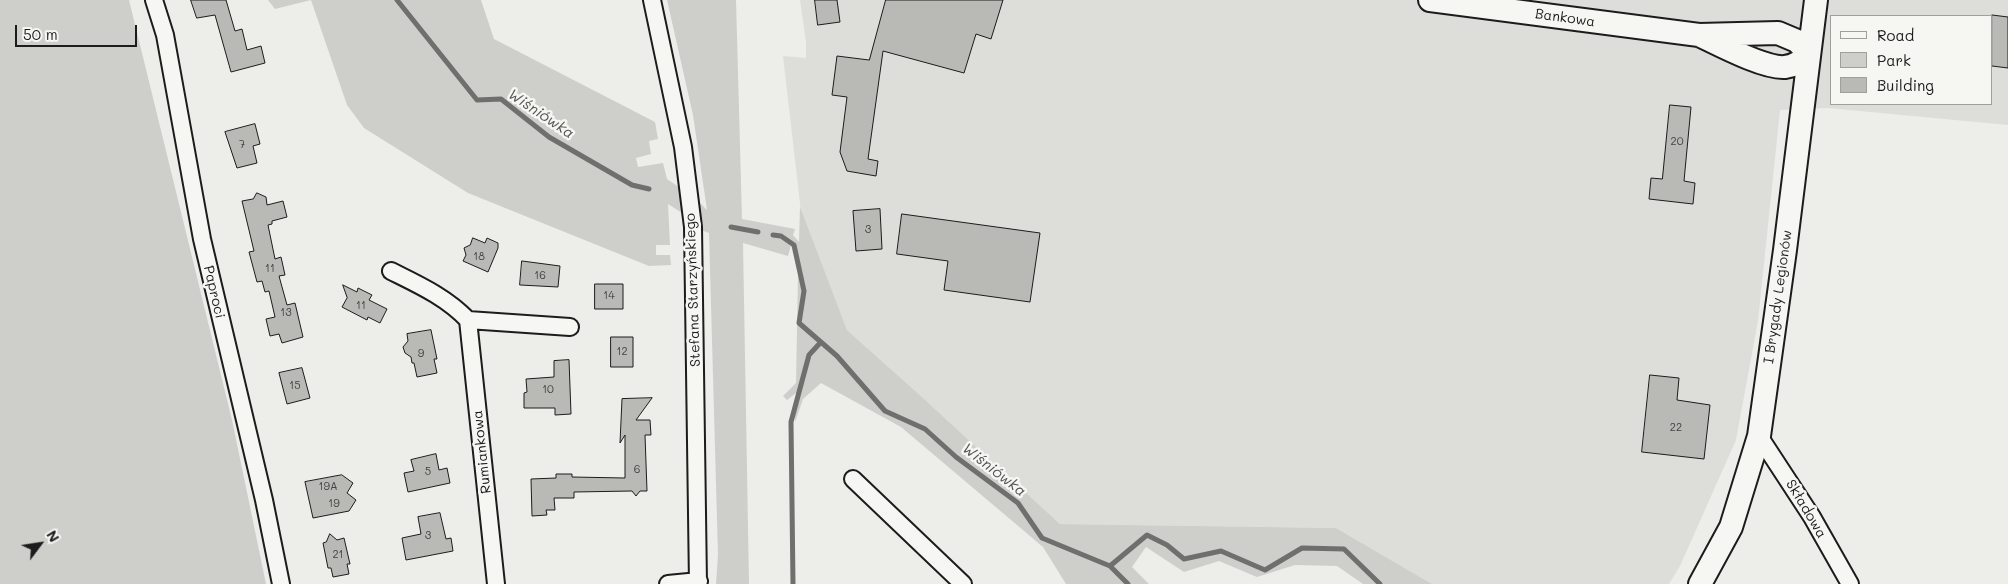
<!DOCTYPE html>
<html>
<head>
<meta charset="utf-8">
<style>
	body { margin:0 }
	#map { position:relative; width:2008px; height:584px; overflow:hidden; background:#edede9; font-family:Mali,sans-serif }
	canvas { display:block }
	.legend { position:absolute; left:1830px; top:15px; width:162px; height:90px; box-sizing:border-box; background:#f6f6f2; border:1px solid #9f9f9c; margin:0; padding:6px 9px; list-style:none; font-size:15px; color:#1c1c1c }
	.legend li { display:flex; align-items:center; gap:10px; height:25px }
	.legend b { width:25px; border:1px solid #9f9f9c }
	.north { position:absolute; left:15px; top:519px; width:50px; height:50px; -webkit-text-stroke:4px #f6f6f2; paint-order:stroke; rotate:59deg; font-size:14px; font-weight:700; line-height:20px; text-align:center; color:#1c1c1c }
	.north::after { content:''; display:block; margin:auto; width:18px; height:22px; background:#1c1c1c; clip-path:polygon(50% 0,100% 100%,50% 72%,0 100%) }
	.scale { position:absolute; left:15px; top:25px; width:122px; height:22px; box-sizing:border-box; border:2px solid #1c1c1c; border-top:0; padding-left:6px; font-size:15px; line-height:18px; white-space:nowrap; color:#1c1c1c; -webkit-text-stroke:4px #f6f6f2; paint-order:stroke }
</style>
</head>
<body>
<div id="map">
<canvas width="2008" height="584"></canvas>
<ul class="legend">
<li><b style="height:6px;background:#f6f6f2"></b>Road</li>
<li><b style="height:14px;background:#cececb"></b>Park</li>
<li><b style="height:14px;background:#b9b9b6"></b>Building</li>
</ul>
<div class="north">N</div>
<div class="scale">50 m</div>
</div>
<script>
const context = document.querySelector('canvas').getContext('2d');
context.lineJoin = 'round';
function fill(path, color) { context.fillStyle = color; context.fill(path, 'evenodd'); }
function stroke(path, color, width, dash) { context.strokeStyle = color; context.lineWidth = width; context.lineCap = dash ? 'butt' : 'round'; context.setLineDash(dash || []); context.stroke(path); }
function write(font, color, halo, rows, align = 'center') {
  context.font = font + ' Mali,sans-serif'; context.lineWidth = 5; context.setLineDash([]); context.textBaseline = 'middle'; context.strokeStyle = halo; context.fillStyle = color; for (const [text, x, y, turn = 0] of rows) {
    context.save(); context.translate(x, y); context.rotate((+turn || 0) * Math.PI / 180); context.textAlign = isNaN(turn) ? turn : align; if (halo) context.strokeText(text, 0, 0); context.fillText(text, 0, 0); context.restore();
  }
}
fill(new Path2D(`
	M800,0h1208v125l-180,-17 -48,2 -22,211 -22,119 -56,126 -11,18h-237l-96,-56 -276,-4 -138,-127 -75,-67 -46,-118 -18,-156 23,2v-16zM1832,16h160v88h-160z`), '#ddddda');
fill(new Path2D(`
	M0,0h129l103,420 34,164h-266z
	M268,0h213l13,39 161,83 3,17 -9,2 2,13 -15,4 2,9 25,-4 4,16 28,19 12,12 -14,-95 -26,-115h69l6,219 53,10 -2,6 6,7 1,-35 47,123 75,67 138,127 276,4 96,56h-69l-26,-18 -42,-1 -38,12 -38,-16 -35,11 -38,-25 -14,20 17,17h-83l-23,-37 -142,-120 -80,-44 -18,16 -8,23 1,-29 -9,7 -4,-4 13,-13 2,-109 -7,-29 -3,11 -45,-13 6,341h-33l2,-29 -9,-322 -16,-6 -11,-14 -14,-9 2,41h-14v10h14l1,10 -22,1 -181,-73 -104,-65 -17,-23 -36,-105 -36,9z`), '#cececb');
stroke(new Path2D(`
	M397,0l80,100 24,-1 48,38 83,48 17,4
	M731,227l27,5
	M773,235l8,1 13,9 10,46 -5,32 38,33 48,55 40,18 31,28 62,46 24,35 68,28 37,-31 20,10 17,14 37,-8 44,19 37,-22 42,1 36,35
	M1110,566l18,18
	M793,584l-2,-162 18,-67 12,-13`), '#6f6f6d', 5);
const building = new Path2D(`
	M191,0h35l9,31 7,-2 5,21 14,-4 4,17 -34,9 -16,-57 -18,3z
	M815,0h22l3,22 -22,3z
	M886,0h117l-12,39 -15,-5 -12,39 -81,-22 -15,108 10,2 -2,15 -29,-5 -7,-19 7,-55 -15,-2 5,-39 32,4z
	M1992,15l16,2v51l-16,-2z
	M1670,105l21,2 -7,74 11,2 -2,21 -44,-5 2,-21 11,1z
	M255,124l5,20 -7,2 4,17 -20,5 -12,-36z
	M257,193l9,4 1,8 16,-4 4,16 -15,4v3l-4,1 7,34 6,-2 4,18 -6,1 8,29 8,-2 8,34 -21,6 -3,-9 -9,2 -4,-17 9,-2 -6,-26 -4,1 -3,-11 -5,1 -8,-30 5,-1 -12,-50 11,-2z
	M880,209l2,40 -26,2 -3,-40z
	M902,214l138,19 -10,69 -86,-12 4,-29 -51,-7z
	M473,238l12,5 2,-5 11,5v5l-10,24 -25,-11 3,-6 -2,-7 6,-3z
	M522,261l38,5 -2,21 -38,-2z
	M595,284h28v25h-28z
	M343,285l14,7 1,-4 14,7 -3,5 18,9 -7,14 -12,-6 -1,3 -25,-13 5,-9z
	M431,330l6,29h-3l3,14 -20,4 -3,-14h-2l-1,-6 -6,-4 -2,-6 5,-6 -1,-7z
	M611,337h22v30h-22z
	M569,360l2,54 -16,1v-7h-31v-15l3,-1 -1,-13 28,-2v-16z
	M302,368l8,30 -23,6 -8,-31z
	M1650,375l29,3 -2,22 33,5 -6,54 -62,-7z
	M652,398l-16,22h14l1,15h-6l2,56h-7l-4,5 -4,-5 -58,1v6h-20l1,12h-9l1,5 -15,1 -1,-37 25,-1v-4h16v3l53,1v-43l-5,8 2,-44z
	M436,454l3,16 8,-2 3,15 -42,9 -4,-19 10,-2 -3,-11z
	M342,475l11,8 -6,10 9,7 -7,11 -36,7 -8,-36z
	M440,513l6,26 5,-1 2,13 -47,9 -4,-22 19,-4 -3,-17z
	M330,534l7,6 7,-2 6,26h-3l2,10 -16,3 -2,-9h-3l-5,-25 3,-1z`);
fill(building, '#b9b9b6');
stroke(building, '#1c1c1c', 1);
const street = new Path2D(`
	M154,0l11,35 37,204 62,261 17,84
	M652,0l31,147 10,80 5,357
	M391,271c28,14 55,26 77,49l28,264
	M468,320l102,7
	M1759,436l53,81 38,67
	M853,479l110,105
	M668,584l31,-3`);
const secondary = new Path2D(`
	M1430,0l269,35 79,-2 19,8 12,13c-7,7 -15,12 -24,13 -20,2 -67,-23 -86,-32
	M1700,584l31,-57 28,-91 26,-186 31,-250`);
stroke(street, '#1c1c1c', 20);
stroke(secondary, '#1c1c1c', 26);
stroke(street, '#f6f6f2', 16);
stroke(secondary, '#f6f6f2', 22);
write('11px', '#434342', null, [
	["20",1677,142],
	["7",242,145],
	["3",868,230],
	["18",479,257],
	["11",270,269],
	["16",540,276],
	["14",609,296],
	["11",361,306],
	["13",286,313],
	["12",622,352],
	["9",421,354],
	["15",295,386],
	["10",548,390],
	["22",1676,428],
	["6",637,470],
	["5",428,472],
	["19A",328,487],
	["19",334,504],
	["3",428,536],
	["21",338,555]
]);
write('14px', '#1c1c1c', '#f6f6f2', [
	["Bankowa",1565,18,8],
	["Stefana Starzyńskiego",693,290,-92],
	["Paproci",214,292,77],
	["I Brygady Legionów",1778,297,-82],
	["Rumiankowa",482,452,-96],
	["Składowa",1806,509,59]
]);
write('italic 15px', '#535352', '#f6f6f2', [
	["Wiśniówka",541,114,34],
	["Wiśniówka",994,470,38]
]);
</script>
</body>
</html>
